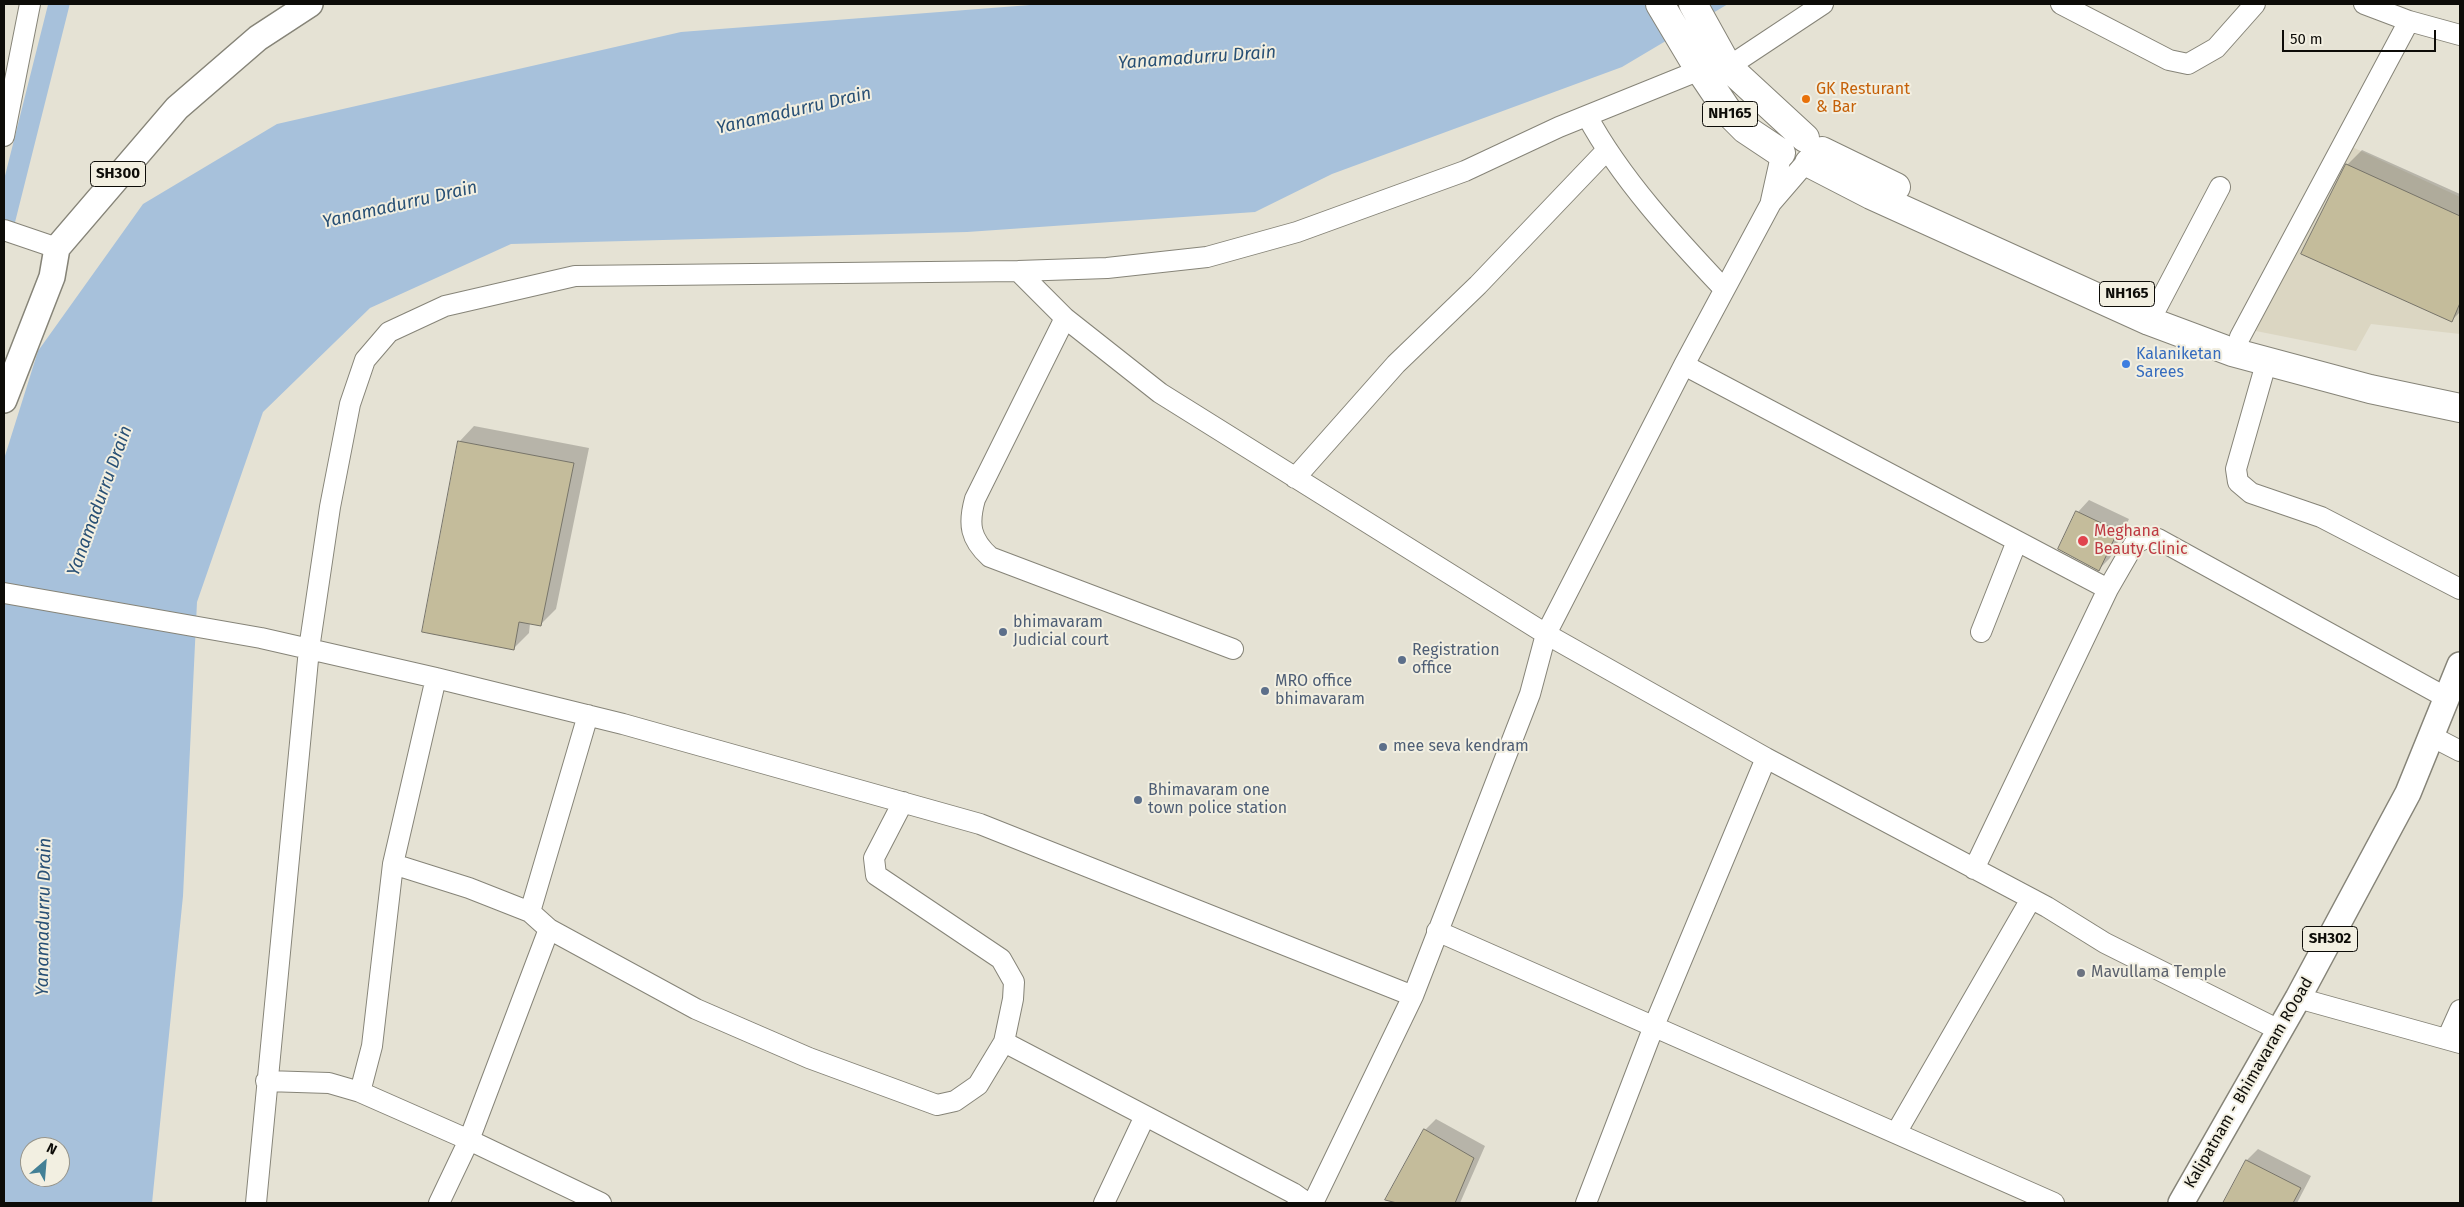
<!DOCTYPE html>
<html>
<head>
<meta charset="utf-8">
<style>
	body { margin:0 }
	#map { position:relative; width:2464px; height:1207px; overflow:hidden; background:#e5e2d4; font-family:"Fira Sans",sans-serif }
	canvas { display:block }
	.frame { position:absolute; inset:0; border:5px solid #0d0c08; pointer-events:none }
	.north { position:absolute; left:20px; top:1137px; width:50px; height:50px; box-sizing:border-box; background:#f2efe1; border:1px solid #96948a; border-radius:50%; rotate:27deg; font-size:14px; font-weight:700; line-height:20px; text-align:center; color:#0d0c08 }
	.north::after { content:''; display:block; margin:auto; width:18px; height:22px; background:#438096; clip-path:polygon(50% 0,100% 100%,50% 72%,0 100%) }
	.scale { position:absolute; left:2282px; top:30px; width:154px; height:22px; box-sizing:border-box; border:2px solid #0d0c08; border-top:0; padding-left:6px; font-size:15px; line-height:18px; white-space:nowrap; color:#0d0c08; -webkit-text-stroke:4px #f2efe1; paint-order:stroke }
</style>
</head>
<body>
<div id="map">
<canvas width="2464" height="1207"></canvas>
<div class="frame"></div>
<div class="north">N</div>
<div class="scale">50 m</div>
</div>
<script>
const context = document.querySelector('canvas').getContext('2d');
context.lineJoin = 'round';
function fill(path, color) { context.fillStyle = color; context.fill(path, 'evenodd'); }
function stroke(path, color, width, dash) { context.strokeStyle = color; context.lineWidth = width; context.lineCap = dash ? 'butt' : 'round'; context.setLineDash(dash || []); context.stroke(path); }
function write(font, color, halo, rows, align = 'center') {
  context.font = font + ' "Fira Sans",sans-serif'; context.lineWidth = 4; context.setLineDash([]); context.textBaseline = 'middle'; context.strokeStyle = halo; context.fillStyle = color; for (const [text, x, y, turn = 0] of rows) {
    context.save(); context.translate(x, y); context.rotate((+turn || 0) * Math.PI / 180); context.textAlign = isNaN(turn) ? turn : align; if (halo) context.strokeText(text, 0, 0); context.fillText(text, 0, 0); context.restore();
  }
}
fill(new Path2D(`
	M2350,146l110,51v137l-89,-10 -15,27 -105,-21z`), '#dbd6c2');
fill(new Path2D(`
	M1043,4h685l-106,63 -290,107 -77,38 -288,20 -456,12 -141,64 -107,104 -66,190 -14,294 -31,307h-148v-744l34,-108 105,-147 134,-80 404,-92zM30,1147h30v30h-30z`), '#a7c1db');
fill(new Path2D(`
	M2362,150l98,44v118l-9,9 -104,-156z
	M474,426l115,22 -33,161 -16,16 -10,-2 -1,10 -16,16 -54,-207z
	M2089,500l40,19 -19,39 -11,11 -39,-20 18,-37z
	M1436,1119l49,27 -25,57h-59l-14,-4 38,-69z
	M2258,1149l53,27 -14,27h-72l22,-43z`), '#0003');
stroke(new Path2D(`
	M4,223l55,-219`), '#a7c1db', 21);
const building = new Path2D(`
	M2346,164l114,52v87l-8,19 -151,-68z
	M458,441l116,22 -33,163 -22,-4 -5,28 -92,-18z
	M2076,511l42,20 -19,40 -41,-22z
	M1424,1129l50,29 -19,45h-58l-12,-3z
	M2246,1160l55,28 -8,15h-70z`);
fill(building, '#c4bc9b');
stroke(building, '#777469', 1);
const minor = new Path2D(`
	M2061,4l108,56 19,4 28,-16 39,-44
	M2364,4l45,17 51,14
	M1728,67l95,-63
	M1587,116c34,63 88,121 137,173
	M4,136l26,-132
	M1771,201l10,-45
	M4,230l53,18
	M1018,271l47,47 95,75 386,241 220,124 281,149 58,36 176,88
	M2157,307l63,-120
	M1065,318l-90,181c-7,25 -5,40 15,58l243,92
	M2240,337l169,-316
	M2267,360l-31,109 2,13 13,11 70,24 139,72
	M1684,365l424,224 26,-45 10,-5h14l289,159
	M1295,478l101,-114 82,-79 128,-134
	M4,593l257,45 175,40 187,46 357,100 433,172 -100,207
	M1981,632l36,-91
	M2431,736l29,15
	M393,864l76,24 61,24 19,17 147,80 113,49 128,47 18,-4 23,-16 26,-43 9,-43 1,-17 -13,-23 -125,-84 -2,-17 29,-56
	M1974,869l134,-280
	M530,912l58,-197
	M1437,931l617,272
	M1413,996l117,-302 16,-60 138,-269 87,-162 31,-36
	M2298,998l162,45
	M2447,1039l13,-29
	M1004,1042l289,151 14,10
	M266,1081l63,2 31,9 109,48 132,63
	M360,1092l12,-46 21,-182 43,-186
	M1896,1133l135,-234
	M256,1203l53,-554 21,-142 20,-103 15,-44 24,-28 56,-26 130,-30 443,-5 89,-3 100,-11 90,-25 168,-61 94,-44 141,-57
	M439,1203l30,-63 80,-211
	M1104,1203l41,-87
	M1586,1203l68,-177 112,-268`);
const major = new Path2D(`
	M4,400l48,-123 5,-29 120,-140 81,-70 52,-34
	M2181,1203l117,-205 110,-205 52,-128`);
const highway = new Path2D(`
	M1660,4l34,57 35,52 16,16 36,24
	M1693,4l35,63 77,71
	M1822,151l74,36
	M1809,163l62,32 278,126 83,31 138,37 90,19`);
stroke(minor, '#868478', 22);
stroke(major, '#868478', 28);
stroke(highway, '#868478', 30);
stroke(minor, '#fff', 20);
stroke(major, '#fff', 25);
stroke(highway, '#fff', 28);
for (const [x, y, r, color] of [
	[1806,99,5,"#e8710a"],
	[2126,364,5,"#3f7fe0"],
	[2083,541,6,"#e0444e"],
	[1003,632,5,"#5c6f8a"],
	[1402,660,5,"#5c6f8a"],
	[1265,691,5,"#5c6f8a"],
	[1383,747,5,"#5c6f8a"],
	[1138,800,5,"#5c6f8a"],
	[2081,973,5,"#6b7280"]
]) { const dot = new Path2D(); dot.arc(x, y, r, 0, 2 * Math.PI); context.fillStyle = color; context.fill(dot); stroke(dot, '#f2efe1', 2); }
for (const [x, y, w] of [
	[1730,114,55],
	[118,174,55],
	[2127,294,55],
	[2330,939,55]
]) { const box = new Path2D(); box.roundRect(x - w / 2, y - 12.5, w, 25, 4); context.fillStyle = '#f2efe1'; context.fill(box); stroke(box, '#0d0c08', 1); }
write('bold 15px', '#0d0c08', null, [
	["NH165",1730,114],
	["SH300",118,174],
	["NH165",2127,294],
	["SH302",2330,939]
]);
write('16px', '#c56008', '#f2efe1', [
	["GK Resturant",1816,90],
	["& Bar",1816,108]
], 'left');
write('16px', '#366cbe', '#f2efe1', [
	["Kalaniketan",2136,355],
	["Sarees",2136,373]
], 'left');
write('16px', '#be3a42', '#f2efe1', [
	["Meghana",2094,532],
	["Beauty Clinic",2094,550]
], 'left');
write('16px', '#4e5e75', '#f2efe1', [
	["bhimavaram",1013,623],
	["Judicial court",1013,641],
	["Registration",1412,651],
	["office",1412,669],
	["MRO office",1275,682],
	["bhimavaram",1275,700],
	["mee seva kendram",1393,747],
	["Bhimavaram one",1148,791],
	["town police station",1148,809]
], 'left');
write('16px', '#5b616d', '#f2efe1', [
	["Mavullama Temple",2091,973]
], 'left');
write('16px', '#0d0c08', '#f2efe1', [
	["Kalipatnam - Bhimavaram ROoad",2249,1083,-60]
]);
write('italic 18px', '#285075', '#f2efe1', [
	["Yanamadurru Drain",1197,58,-4],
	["Yanamadurru Drain",794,111,-13],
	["Yanamadurru Drain",400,205,-13],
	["Yanamadurru Drain",100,501,-70],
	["Yanamadurru Drain",44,917,-89]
]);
</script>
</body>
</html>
